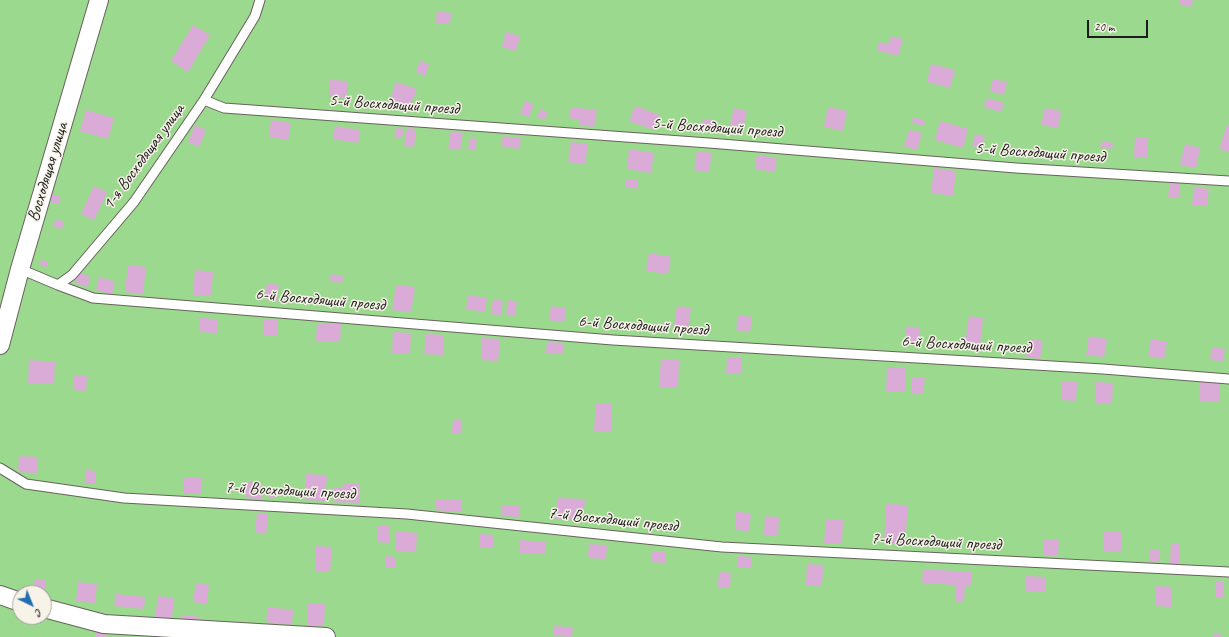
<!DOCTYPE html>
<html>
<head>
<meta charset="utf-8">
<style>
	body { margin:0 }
	#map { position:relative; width:1229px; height:637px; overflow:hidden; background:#f3e6cf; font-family:Caveat,sans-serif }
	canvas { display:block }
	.north { position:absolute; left:12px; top:585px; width:40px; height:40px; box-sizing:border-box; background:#f7f3e8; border:1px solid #9f9d96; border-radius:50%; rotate:137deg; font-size:11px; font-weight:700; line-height:16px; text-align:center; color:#1c1c1c }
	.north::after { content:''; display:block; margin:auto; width:14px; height:18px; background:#1f6fb2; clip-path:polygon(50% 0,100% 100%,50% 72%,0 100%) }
	.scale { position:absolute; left:1087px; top:20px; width:61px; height:18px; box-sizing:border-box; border:2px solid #1c1c1c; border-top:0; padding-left:5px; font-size:12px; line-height:14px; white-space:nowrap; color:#1c1c1c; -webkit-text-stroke:3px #f7f3e8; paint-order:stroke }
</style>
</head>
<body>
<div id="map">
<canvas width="1229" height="637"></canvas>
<div class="north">С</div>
<div class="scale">20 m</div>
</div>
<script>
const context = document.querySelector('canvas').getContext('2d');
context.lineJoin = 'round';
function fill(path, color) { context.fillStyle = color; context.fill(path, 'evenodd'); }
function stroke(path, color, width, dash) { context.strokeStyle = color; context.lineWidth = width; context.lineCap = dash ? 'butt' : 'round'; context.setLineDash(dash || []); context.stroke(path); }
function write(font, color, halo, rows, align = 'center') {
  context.font = font + ' Caveat,sans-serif'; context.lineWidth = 3; context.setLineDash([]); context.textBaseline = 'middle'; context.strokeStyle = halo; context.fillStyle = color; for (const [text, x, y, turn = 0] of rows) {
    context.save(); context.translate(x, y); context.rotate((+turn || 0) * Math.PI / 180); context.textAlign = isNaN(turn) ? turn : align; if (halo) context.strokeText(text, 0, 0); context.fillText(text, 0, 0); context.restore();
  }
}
fill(new Path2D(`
	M0,0h1229v637h-1229zM20,593h24v24h-24z`), '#9bd98f');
fill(new Path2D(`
	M1180,0h13l-2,7 -12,-3z
	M437,11l14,2 -1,11 -14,-1z
	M193,25l17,10 -22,37 -17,-11z
	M506,32l14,4 -4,15 -14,-4z
	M891,36l12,3 -5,17 -21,-6 2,-8 10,2z
	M420,61l9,3 -4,12 -9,-4z
	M931,64l24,6 -5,18 -23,-6z
	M993,79l14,3 -3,13 -14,-4z
	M330,80l18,1 -2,17 -17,-2z
	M396,82l21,7 -8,21 -20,-7z
	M987,98l17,5 -3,9 -17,-5z
	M525,101l9,3 -5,13 -9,-3z
	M635,106l25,9 -6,15 -25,-9z
	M571,107l26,3 -3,17 -14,-2v-5l-11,-2z
	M828,107l19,4 -4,20 -19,-4z
	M734,108l13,3 -4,17 -13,-3z
	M1045,108l16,3 -3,17 -17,-3z
	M541,109l7,4 -4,7 -7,-4z
	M86,110l28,8 -6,21 -28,-8z
	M913,117l12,4 -1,5 -12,-3z
	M703,119l13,2 -1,8 -14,-3z
	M271,120l20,3 -3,17 -19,-3z
	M940,121l28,8 -5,19 -28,-8z
	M195,125l11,5 -7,17 -11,-5z
	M1227,125l2,1v26l-10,-3z
	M335,126l25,4 -2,13 -25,-4z
	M396,128l8,1 -2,9 -8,-1z
	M407,128l9,1 -2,18 -10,-1z
	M909,130l13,3 -5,17 -13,-4z
	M451,131l12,2 -3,17 -12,-2z
	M975,134l10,2 -3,12 -10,-2z
	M503,136l18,2 -2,11 -18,-3z
	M1135,137l13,1 -1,20 -13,-1z
	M470,138l7,1 -2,11 -7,-1z
	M1102,141l11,2 -1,6 -12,-2z
	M571,142l17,2 -3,20 -17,-2z
	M1185,144l15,4 -4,20 -16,-3z
	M629,149l25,4 -3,20 -24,-4z
	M697,151l15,2 -3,19 -15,-2z
	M757,155l20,3 -2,14 -20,-3z
	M934,168l22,3 -3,25 -22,-3z
	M626,179l12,1 -1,9 -12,-2z
	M1170,183l10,1 -1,14 -11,-1z
	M94,186l13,6 -13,28 -13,-6z
	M1194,187l15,2 -2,17 -15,-1z
	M52,194l9,3 -2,7 -9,-2z
	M56,219l8,3 -2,7 -9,-3z
	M649,253l22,4 -3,17 -22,-3z
	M41,260l7,2 -1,5 -8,-2z
	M128,265l18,2 -3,27 -18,-2z
	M195,270l18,2 -2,24 -18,-1z
	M79,272l11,5 -3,10 -12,-4z
	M331,274l12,2 -1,7 -12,-2z
	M99,277l16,5 -3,12 -16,-4z
	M267,283l12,2 -2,16 -12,-1z
	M396,285l19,2 -4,25 -19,-2z
	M468,295l19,3 -2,14 -19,-3z
	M493,299l10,2 -2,14 -10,-1z
	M508,300l9,2 -2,14 -9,-2z
	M551,306l15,2 -2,14 -15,-2z
	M677,306l14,2 -3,20 -14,-2z
	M738,315l14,2 -2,15 -14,-2z
	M969,316l14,2 -3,27 -15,-2z
	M200,318l17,1v14l-18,-1z
	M264,319h14l-1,17 -14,-1z
	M317,323l24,1 -1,18 -24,-1z
	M907,326l13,2 -2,17 -14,-2z
	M393,332l18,1 -1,21 -18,-1z
	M426,334l18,1 -1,20 -19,-1z
	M1089,336l18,3 -3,18 -18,-2z
	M482,338l18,1 -2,22 -17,-1z
	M1029,339l14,2 -3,18 -14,-2z
	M1151,339l16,3 -3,17 -16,-3z
	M547,342l17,1 -1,11 -17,-1z
	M1212,347l13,2 -2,13 -13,-3z
	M727,357h15l-1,16h-15z
	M661,359l18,1 -1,28 -19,-1z
	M29,360l26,2 -1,22 -26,-1z
	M887,367l19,1 -1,24 -19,-1z
	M73,375l14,1 -1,15 -13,-1z
	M912,377l13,1 -2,15h-12z
	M1062,381l15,1 -1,19 -15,-1z
	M1200,381l20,2 -1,19 -20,-1z
	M1096,382l17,1 -1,21 -17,-1z
	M596,403l16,1 -1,28 -17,-1z
	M453,419h9v14h-10z
	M19,456l19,1 -1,16 -19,-1z
	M86,470l9,1v13h-9z
	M306,474l21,1 -2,26 -20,-1z
	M184,477l18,1 -1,16 -18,-1z
	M246,482l16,1 -1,16 -15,-1z
	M344,483h16l-1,20 -26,-1 1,-15h10z
	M267,490h11v8l-11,-1z
	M557,498l28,1 -1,11h-9v10l-19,-1z
	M436,499l26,1 -1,12 -26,-2z
	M886,504l22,1 -3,39 -21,-1z
	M502,505l18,1v11l-18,-1z
	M736,512l15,1 -2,18 -14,-1z
	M257,513l11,1 -2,20 -11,-2z
	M765,516l14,1 -1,19 -14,-1z
	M826,519l17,1 -1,23h-18z
	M378,525l12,1 -1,17 -12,-1z
	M396,531l21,2 -1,19 -21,-1z
	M1104,531l18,1 -1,19h-18z
	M480,534l14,1v13h-15z
	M1044,539h15l-1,17 -15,-1z
	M520,540l26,2 -1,12 -25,-1z
	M1171,543h9l-1,20h-9z
	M589,544l18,1 -1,14 -18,-1z
	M316,546l16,1 -2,25 -15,-1z
	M1150,549l10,1 -1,12 -10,-1z
	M651,551h14v12l-14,-1z
	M386,556l10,1v10h-10z
	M738,556l13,1v11l-14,-1z
	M807,564l16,1 -1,21 -16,-1z
	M923,569l49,3v14h-7l-1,16h-8v-17l-34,-2z
	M719,572l12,1 -1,14h-12z
	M1026,576l20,1 -1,15 -20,-1z
	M35,579l11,1 -1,13h-12z
	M1216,581l8,1v15h-8z
	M78,582l19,2 -2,19 -19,-2z
	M196,583l13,2 -2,19 -14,-2z
	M1156,586l16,1 -1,20 -16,-1z
	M116,594l29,3 -1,12 -30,-3z
	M158,596l16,2 -2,21 -17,-2z
	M308,603h17l-1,23 -17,-1z
	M268,607l25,3 -1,15 -26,-3z
	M182,615l18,2 -1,7 -18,-3z
	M553,626l20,1 -1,10 -19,-1z
	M96,630l11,2 -1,5h-11z
	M1213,633l9,1v3h-9z`), '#daabd6');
const lane = new Path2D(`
	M204,100l20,8 485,35 307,25 213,13
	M20,269l38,16 14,-10 62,-73 70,-102 51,-84 5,-16
	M58,285l35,13 520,42 490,29 126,10
	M0,468l26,16 98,14 283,16 315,33 507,25`);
const street = new Path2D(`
	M0,345l20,-76 79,-269
	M0,595l20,7
	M44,608l60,16 222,13`);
stroke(lane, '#67635b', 11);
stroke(street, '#67635b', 20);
stroke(lane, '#fff', 9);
stroke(street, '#fff', 18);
write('17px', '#1c1c1c', '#f7f3e8', [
	["5-й Восходящий проезд",394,105,4],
	["5-й Восходящий проезд",717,128,4],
	["5-й Восходящий проезд",1040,153,4],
	["1-я Восходящая улица",144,157,-54],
	["Восходящая улица",48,172,-73],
	["6-й Восходящий проезд",320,300,5],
	["6-й Восходящий проезд",643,326,4],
	["6-й Восходящий проезд",966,345,3],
	["7-й Восходящий проезд",290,491,3],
	["7-й Восходящий проезд",613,520,6],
	["7-й Восходящий проезд",936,542,3]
]);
</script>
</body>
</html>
